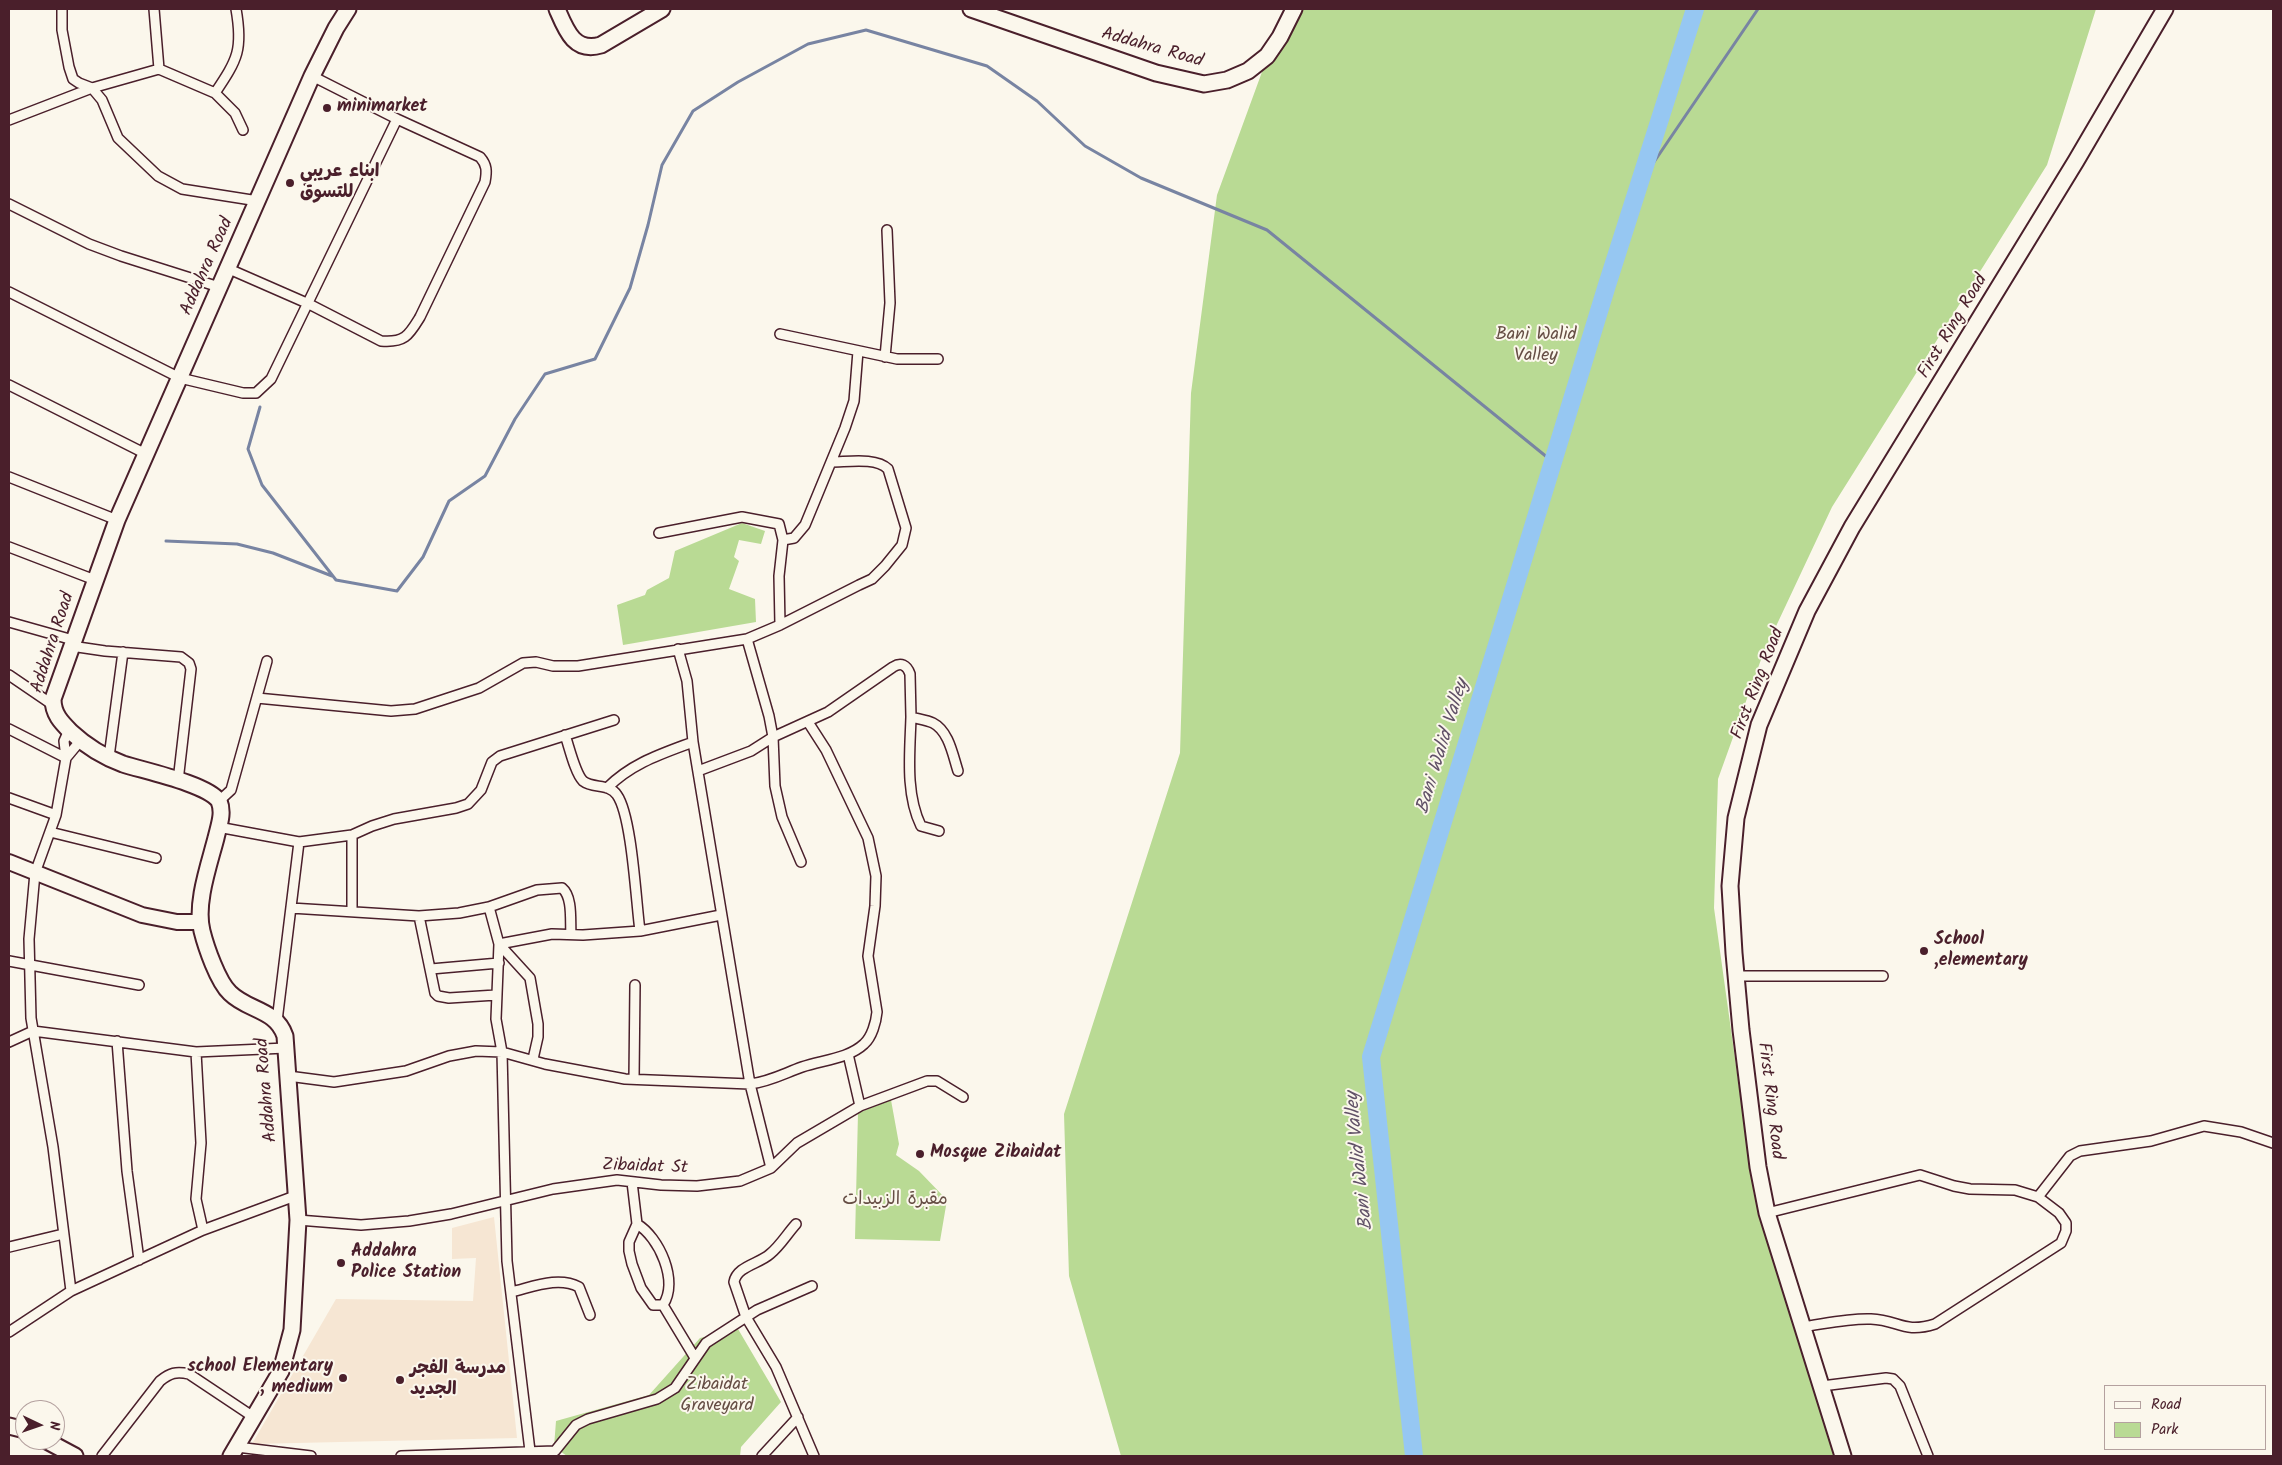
<!DOCTYPE html>
<html>
<head>
<meta charset="utf-8">
<style>
	body { margin:0 }
	#map { position:relative; width:2282px; height:1465px; overflow:hidden; background:#fbf7ec; font-family:Kalam,sans-serif }
	canvas { display:block }
	.frame { position:absolute; inset:0; border:10px solid #4a1f2b; pointer-events:none }
	.legend { position:absolute; left:2104px; top:1385px; width:162px; height:65px; box-sizing:border-box; background:#fbf7ec; border:1px solid #b4a19f; margin:0; padding:6px 9px; list-style:none; font-size:15px; color:#4a1f2b }
	.legend li { display:flex; align-items:center; gap:10px; height:25px }
	.legend b { width:25px; border:1px solid #b4a19f }
	.north { position:absolute; left:15px; top:1400px; width:50px; height:50px; box-sizing:border-box; background:#fbf7ec; border:1px solid #b4a19f; border-radius:50%; rotate:93deg; font-size:14px; font-weight:700; line-height:20px; text-align:center; color:#4a1f2b }
	.north::after { content:''; display:block; margin:auto; width:18px; height:22px; background:#4a1f2b; clip-path:polygon(50% 0,100% 100%,50% 72%,0 100%) }
</style>
</head>
<body>
<div id="map">
<canvas width="2282" height="1465"></canvas>
<div class="frame"></div>
<ul class="legend">
<li><b style="height:6px;background:#fbf7ec"></b>Road</li>
<li><b style="height:14px;background:#b9da94"></b>Park</li>
</ul>
<div class="north">N</div>
</div>
<script>
const context = document.querySelector('canvas').getContext('2d');
context.lineJoin = 'round';
function fill(path, color) { context.fillStyle = color; context.fill(path, 'evenodd'); }
function stroke(path, color, width, dash) { context.strokeStyle = color; context.lineWidth = width; context.lineCap = dash ? 'butt' : 'round'; context.setLineDash(dash || []); context.stroke(path); }
function write(font, color, halo, rows, align = 'center') {
  context.font = font + ' Kalam,"Playpen Sans Arabic",sans-serif'; context.lineWidth = 4; context.setLineDash([]); context.textBaseline = 'middle'; context.strokeStyle = halo; context.fillStyle = color; for (const [text, x, y, turn = 0] of rows) {
    context.save(); context.translate(x, y); context.rotate((+turn || 0) * Math.PI / 180); context.textAlign = isNaN(turn) ? turn : align; if (halo) context.strokeText(text, 0, 0); context.fillText(text, 0, 0); context.restore();
  }
}
fill(new Path2D(`
	M494,1217l23,221 -265,6 84,-145 137,2 3,-43 -24,1v-31z`), '#f6e6d3');
fill(new Path2D(`
	M1285,9h811l-49,156 -215,342 -69,147 -45,125 -4,129 40,287 86,261h-719l-52,-180 -5,-162 116,-361 11,-360 26,-198z
	M742,523l23,8 -4,13 -22,-4 -5,17 5,4 -10,28 26,10 1,23 -133,23 -6,-40 28,-10 2,-5 22,-12 6,-27z
	M891,1100l8,44 -3,11 23,16 28,29 -7,41 -85,-2 3,-126z
	M738,1329l43,73 -40,45 -1,9h-173l-13,-9 2,-26 93,-26 51,-57z`), '#b9da94');
stroke(new Path2D(`
	M1639,184l119,-175
	M260,407l-12,42 14,36 74,95 61,11 26,-34 26,-56 36,-25 30,-57 30,-45 50,-15 35,-71 18,-63 14,-60 31,-54 45,-29 70,-38 58,-14 121,36 50,35 48,45 56,32 126,52 286,232
	M166,541l71,3 36,9 59,23`), '#7884a2', 3);
stroke(new Path2D(`
	M1414,1456l-43,-399 236,-772 88,-276`), '#96c7f2', 18);
const street = new Path2D(`
	M62,9v21l7,37 4,12 6,4 13,5 67,-19 56,24 20,20 8,17
	M154,9l5,60
	M215,93c23,-34 28,-44 21,-84
	M9,120l83,-32 10,12 16,38 40,38 24,13 76,12
	M9,204l80,40 32,12 98,31
	M229,269l80,35 72,37c24,2 28,-6 39,-24l65,-135c2,-11 2,-17 -5,-25l-83,-38 -85,-43
	M9,292l171,86 63,15h13l15,-14 126,-260
	M780,334l117,25h41
	M885,357l5,-54 -3,-73
	M9,385l137,69
	M9,477l108,43
	M659,533l83,-16 37,7 4,16 -4,36 1,49
	M783,540l11,-2 11,-13 40,-97 9,-27 4,-50
	M9,547l86,33
	M9,622l64,18
	M747,639l22,77 4,21 55,-25 65,-45c8,-5 14,-2 17,7l1,43c7,2 16,3 22,6 16,8 20,33 25,48
	M71,646l34,5 76,6 8,6 2,6 -13,112
	M678,649l9,32 6,61 57,342 21,84
	M9,675l44,30
	M257,698l134,13 24,-2 64,-21 44,-25 13,-1 17,4h25l169,-27 33,-14 79,-40 13,-6 13,-13 17,-21 4,-17 -18,-59c-12,-12 -40,-7 -57,-7
	M911,717c-1,35 -6,76 10,109l18,5
	M9,729l57,29
	M565,735c4,11 10,38 18,46 10,8 26,2 34,14 15,21 19,107 23,136
	M773,737l2,49 7,31 19,45
	M109,757l14,-105
	M66,758l-2,-17 5,-11
	M698,771l53,-20 22,-14
	M607,788c25,-25 54,-34 86,-46
	M9,798l47,17
	M219,801l12,-11 36,-129
	M218,827l81,15 53,-7 20,-9 22,-7 62,-11 12,-4 13,-14 11,-28 8,-6 114,-36
	M50,832l106,26
	M489,907l48,-17 25,-2c11,9 8,33 9,46
	M291,908l128,8 40,-3 30,-6 10,37 -3,75 6,33 5,209 23,190
	M352,911v-76
	M419,916l16,77 3,3 11,2 47,-3
	M499,944l53,-10 31,1 57,-4 81,-16
	M499,944l31,34 8,46v13l-5,22
	M9,961l130,24
	M431,969l68,-6
	M1736,976h147
	M277,1021l22,-179
	M117,1041l10,130 12,89
	M9,1042l24,-11 163,21 90,-4
	M196,1052l5,91 -5,56 7,31
	M848,1054l12,52
	M288,1076l46,6 72,-11 43,-15 27,-5 26,1 43,12 80,15 125,5c19,-2 35,-11 52,-17 20,-7 46,-8 62,-23 8,-7 12,-22 13,-32l-9,-56 7,-50 1,-30 -8,-38 -42,-88 -18,-28
	M634,1079l1,-94
	M632,1182l5,42 -8,18v9l3,13 9,24 12,17h10
	M2038,1197l32,-41 10,-5 71,-10 53,-15 37,6 32,11
	M1767,1213l153,-38 34,11 16,3 45,1 23,7 21,16 7,10v8l-5,12 -126,81c-32,10 -36,-4 -64,-5 -23,-1 -47,5 -70,8
	M298,1220l63,5 48,-4 42,-7 102,-25 64,-9 44,5 36,1 43,-5 31,-13 26,-25 63,-37 67,-25h10l26,16
	M637,1224c22,13 42,57 26,81l32,53
	M796,1224c-9,10 -16,22 -26,30 -11,10 -33,12 -36,28l12,35 30,50 38,89
	M9,1247l54,-13
	M71,1291l-18,-144 -22,-129 -2,-79 6,-66 21,-58 10,-57 15,-18
	M511,1292c22,-5 47,-16 68,-5l11,28
	M9,1332l62,-41 132,-61 92,-34
	M1822,1386l64,-8 7,1 7,7 28,70
	M237,1447l74,9
	M102,1456l58,-75c10,-8 16,-10 29,-7l66,44
	M401,1456l154,-5 21,-26 12,-6 69,-20 18,-11 31,-45 51,-33 55,-24
	M762,1456l36,-39`);
const secondary = new Path2D(`
	M9,862l133,53 35,7h23`);
const primary = new Path2D(`
	M557,9c9,21 17,44 44,36l61,-36
	M971,9l185,64 48,11 23,-4 21,-9 19,-15 13,-19 14,-28
	M9,1426l16,4
	M45,1440l30,16
	M231,1456l50,-85 11,-41 6,-110 -13,-184c-9,-27 -37,-25 -55,-43 -12,-11 -24,-46 -28,-62 -7,-27 7,-66 14,-93 3,-13 8,-25 3,-37 -12,-17 -74,-30 -96,-37 -19,-7 -38,-19 -52,-32 -10,-10 -18,-18 -18,-33l64,-179 195,-444 24,-48 12,-19
	M1843,1456l-76,-243 -9,-46 -17,-137 -7,-77 -4,-67 6,-68 23,-93 48,-114 45,-84 224,-366 89,-152`);
stroke(street, '#4a1f2b', 12);
stroke(secondary, '#4a1f2b', 18);
stroke(primary, '#4a1f2b', 19);
stroke(street, '#fbf7ec', 9);
stroke(secondary, '#fbf7ec', 14);
stroke(primary, '#fbf7ec', 15);
for (const [x, y, r, color] of [
	[327,108,5,"#4a1f2b"],
	[290,183,5,"#4a1f2b"],
	[1924,951,5,"#4a1f2b"],
	[920,1154,5,"#4a1f2b"],
	[341,1263,5,"#4a1f2b"],
	[343,1378,5,"#4a1f2b"],
	[400,1380,5,"#4a1f2b"]
]) { const dot = new Path2D(); dot.arc(x, y, r, 0, 2 * Math.PI); context.fillStyle = color; context.fill(dot); stroke(dot, '#fbf7ec', 2); }
write('18px', '#4a1f2b', '#fbf7ec', [
	["Addahra Road",1152,49,16],
	["Addahra Road",208,267,-66],
	["First Ring Road",1954,327,-59],
	["Addahra Road",54,643,-72],
	["First Ring Road",1759,684,-69],
	["Addahra Road",268,1090,-95],
	["First Ring Road",1769,1101,83],
	["Zibaidat St",645,1168,2]
]);
write('bold 18px', '#4a1f2b', '#fbf7ec', [
	["minimarket",337,108],
	["ابناء عريبي",300,173],
	["للتسوق",300,194],
	["School",1934,941],
	[",elementary",1934,962],
	["Mosque Zibaidat",930,1154],
	["Addahra",351,1253],
	["Police Station",351,1274],
	["school Elementary",333,1368,"right"],
	[", medium",333,1389,"right"],
	["مدرسة الفجر",410,1370],
	["الجديد",410,1391]
], 'left');
write('18px', '#664e45', '#fbf7ec', [
	["Bani Walid",1536,336],
	["Valley",1536,357],
	["مقبرة الزبيدات",895,1201],
	["Zibaidat",717,1386],
	["Graveyard",717,1407]
]);
write('italic 19px', '#615167', '#fbf7ec', [
	["Bani Walid Valley",1444,747,-73],
	["Bani Walid Valley",1361,1161,-96]
]);
</script>
</body>
</html>
